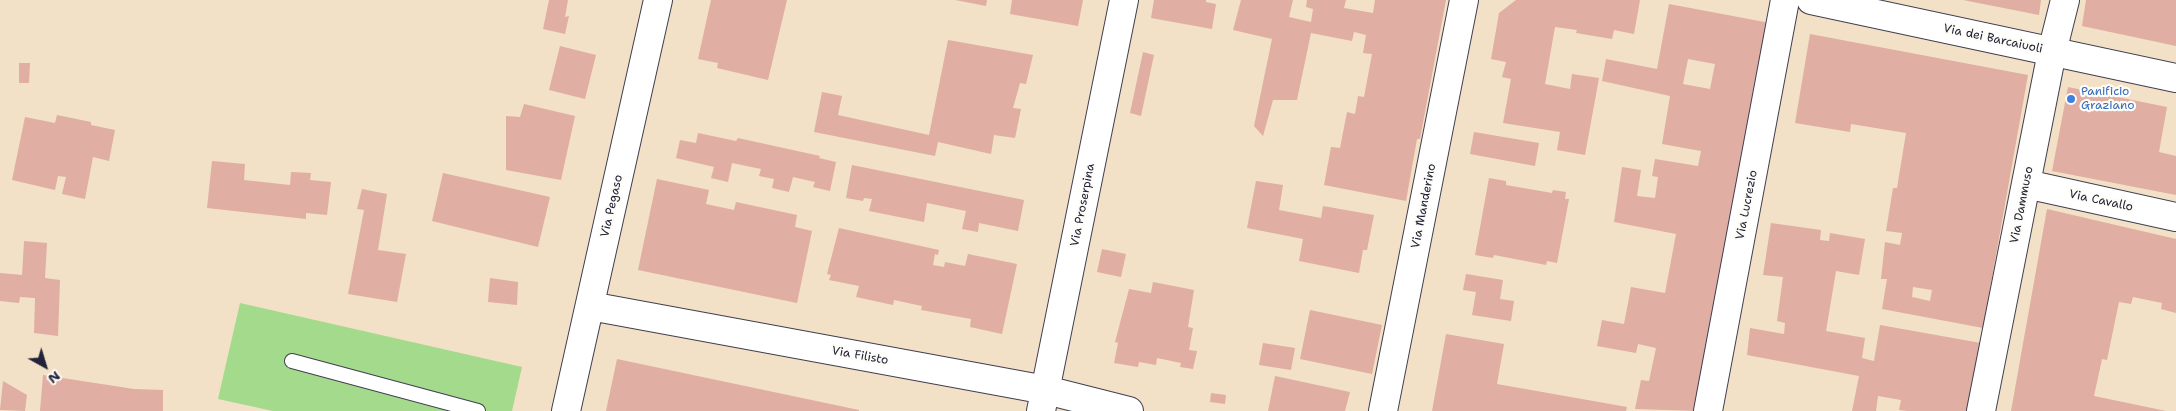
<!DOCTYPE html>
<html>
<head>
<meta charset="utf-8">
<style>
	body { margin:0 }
	#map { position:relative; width:2176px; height:411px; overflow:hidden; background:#f2e1c6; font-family:"Shantell Sans",sans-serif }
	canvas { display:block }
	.north { position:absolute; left:20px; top:341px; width:50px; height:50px; -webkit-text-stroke:4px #fdfcf7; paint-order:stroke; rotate:141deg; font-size:14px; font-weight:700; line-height:20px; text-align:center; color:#22223b }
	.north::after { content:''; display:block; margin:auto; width:18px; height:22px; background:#22223b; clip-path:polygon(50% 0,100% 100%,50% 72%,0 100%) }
</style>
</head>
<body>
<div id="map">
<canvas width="2176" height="411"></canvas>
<div class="north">N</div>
</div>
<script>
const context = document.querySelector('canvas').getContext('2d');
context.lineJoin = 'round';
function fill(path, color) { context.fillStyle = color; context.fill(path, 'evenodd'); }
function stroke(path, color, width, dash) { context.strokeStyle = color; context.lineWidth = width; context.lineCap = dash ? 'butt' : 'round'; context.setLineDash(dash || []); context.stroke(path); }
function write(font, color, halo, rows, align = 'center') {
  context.font = font + ' "Shantell Sans",sans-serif'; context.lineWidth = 4.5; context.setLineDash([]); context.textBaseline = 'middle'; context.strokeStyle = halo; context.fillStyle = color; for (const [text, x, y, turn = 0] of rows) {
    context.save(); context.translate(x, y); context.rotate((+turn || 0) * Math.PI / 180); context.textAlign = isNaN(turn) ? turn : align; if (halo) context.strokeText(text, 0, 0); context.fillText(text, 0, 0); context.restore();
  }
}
fill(new Path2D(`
	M240,303l282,64 -10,44h-239l-55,-12z`), '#a3da8c');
fill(new Path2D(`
	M549,0h19l-3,17 4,-1 -4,18 -22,-5z
	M711,0h76l-19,80 -51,-12 1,-5 -20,-4z
	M955,0h32l-1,6z
	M1012,0h71l-5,26 -68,-12z
	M1154,0h52v2l10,2 -4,25 -61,-11z
	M1241,0h52l-4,17 22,5 2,-13 -7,-2 1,-7h39l-2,8 29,5 2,-13h71l-24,128 -2,11h-3l-11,62 -82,-16 7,-38 9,1 7,-36 8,2 3,-18 6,1 8,-43 -9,-1 3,-18 -12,-3 -2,9 -41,-8 -14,67h-24l-10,36 -9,-10 18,-87 -39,-9z
	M1516,0h124l-6,34 -20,-4 -2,9 -36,-6 1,-3 -22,-3 -10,57 25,5 2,-15 27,4 -14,77 -28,-5 3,-18 -57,-9 8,-44 -9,-2 4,-15 -15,-3 8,-46z
	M1963,0h78l-2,15z
	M2086,0h90v46l-94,-20z
	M1669,4l101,19 -73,388 -62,-2 6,-29 8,1 7,-33 -18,-4 -2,9 -39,-7 5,-26 22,4 7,-37 34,6 11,-59 -62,-12 8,-55 19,3 -4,26 18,2 3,-21 -6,-1 3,-17 43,7 3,-15 -39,-7 8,-48 -68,-15 4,-22 51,10zM1688,59l27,5 -5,25 -27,-5z
	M1810,34l218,41 -45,253 -101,-19 5,-30h-6l4,-37 15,3 2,-12 -16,-2 7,-43h4l9,-55 -55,-9 -1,8 -55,-9zM1913,287l19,3 -2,11 -18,-4z
	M948,40l85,15 -7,29 -6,-1 -7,25 8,1 -6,29 -21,-3 -3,19 -53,-12 -3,14 -121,-24 8,-40 20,4 -4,19 91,20z
	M560,46l36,9 -11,44 -36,-9z
	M1143,52l11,3 -13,61 -11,-3z
	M19,63h11l-1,20h-10z
	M2068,87l99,20 -8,45 17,4v39l-124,-24z
	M524,104l51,12 -14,64 -55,-10v-54l14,1z
	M57,115l34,7v3l24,5 -6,31 -16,-4 -8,42 -23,-5 4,-17 -8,-1 -3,14 -43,-10 13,-63 30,6z
	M1474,132l65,11 -4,23 -65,-12z
	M698,133l38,8 2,-3 82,18 -1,2 17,4 -6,29 -17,-4 2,-5 -22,-5 -4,15 -17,-4 2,-9 -15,-3 2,-7 -29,-6 -4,19 -17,-4 3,-11 -38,-9 4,-18 16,3z
	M212,161l33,3 -1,16 46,5 1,-13 20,1 -1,7 21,2 -4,33 -21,-2v6l-99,-11z
	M852,165l172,35 -6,31 -39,-8 -1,9 -16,-3 4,-18 -39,-8 -3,19 -55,-11 3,-12 -8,-1 -1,3 -17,-3z
	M443,173l107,24 -12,50 -106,-26z
	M1489,178l17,3v4l46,8 1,-3 13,2 -1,7h4l-12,64 -10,-2 -1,4 -52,-10 -1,3 -18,-3z
	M657,179l52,11 -3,14 28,6 2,-8 61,13 -2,12 17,4 -15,72 -159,-33z
	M1256,181l27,4 -4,25 42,8 2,-12 51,9 -7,35h-4l-4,23 -60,-12 4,-22 -56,-11z
	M362,189l25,5 -9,56 28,4 -9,48 -49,-8 16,-84 -7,-1z
	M2047,209l129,30v74l-15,-4 1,-6 -29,-6 -2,7 -12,-2 -12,58 -5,-1 -8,37 72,15h-155z
	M1771,223l50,7 -1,10 9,1 1,-8 35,6 -6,36 -23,-4 -10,60 39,7 -3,20 12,3 6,-36 101,18 -13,68h-61l-8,-1 2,-10 -23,-4 -2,15h-24l7,-35 -112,-21 3,-27 34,6 1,-11 -8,-2 6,-44 -20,-2z
	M839,228l100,22 -1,5 -3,-1 -2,11 11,2 1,-5 20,4 3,-12 49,10 -15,70 -32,-7 1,-8 -50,-9 1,-4 -28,-6 -1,5 -37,-8 3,-11 -30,-6 2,-5 -4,-1z
	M24,241l23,2 -2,35 15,2 -2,56 -24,-3 1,-35 -15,-1 -1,6 -19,-2v-28l22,2z
	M1102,249l24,5 -5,23 -24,-5z
	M1466,274l37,6 -3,19 14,2 -3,20 -39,-6 4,-23 -13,-2z
	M490,278l28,4 -1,23 -29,-3z
	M1153,282l41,8 -6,37 5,1 -4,22 8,1 -4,18 -13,-2 1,-4 -24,-5 -1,7 -17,-3 -1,5 -24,-4 4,-20 -3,-1 14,-53 22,4z
	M1310,310l72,15 -10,49 -72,-15z
	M1446,334l58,10 -7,40 130,23 -1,4h-194z
	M1263,343l32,5 -4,22 -32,-5z
	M617,359l242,51v1h-253z
	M43,375l91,14 29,1v21h-123z
	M1275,376l75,16 -5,19h-77z
	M3,381l24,14 -2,16 -25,-1z
	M1211,393l15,2 -1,9 -15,-2z`), '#e0aea2');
const lane = new Path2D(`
	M292,361l186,50`);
const street = new Path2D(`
	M1811,0l365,78
	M2026,184l150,33
	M590,306l456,84 83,21
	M566,411l92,-411
	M1041,411l83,-411
	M1383,411l81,-411
	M1708,411l77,-411
	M1981,411l71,-359 13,-52`);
stroke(lane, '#413f50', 16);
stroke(street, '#413f50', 30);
stroke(lane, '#fff', 14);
stroke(street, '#fff', 28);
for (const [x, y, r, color] of [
	[2071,99,5,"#3f7fe0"]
]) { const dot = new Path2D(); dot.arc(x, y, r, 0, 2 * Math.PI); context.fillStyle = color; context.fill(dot); stroke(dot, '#fdfcf7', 2); }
write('12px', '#22223b', '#fdfcf7', [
	["Via dei Barcaiuoli",1993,39,12],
	["Via Cavallo",2101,201,12],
	["Via Proserpina",1083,205,-79],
	["Via Lucrezio",1747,205,-79],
	["Via Dammuso",2022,205,-79],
	["Via Pegaso",612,206,-77],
	["Via Manderino",1424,206,-79],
	["Via Filisto",860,356,10]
]);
write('12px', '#366cbe', '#fdfcf7', [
	["Panificio",2081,92],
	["Graziano",2081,106]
], 'left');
</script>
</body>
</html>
